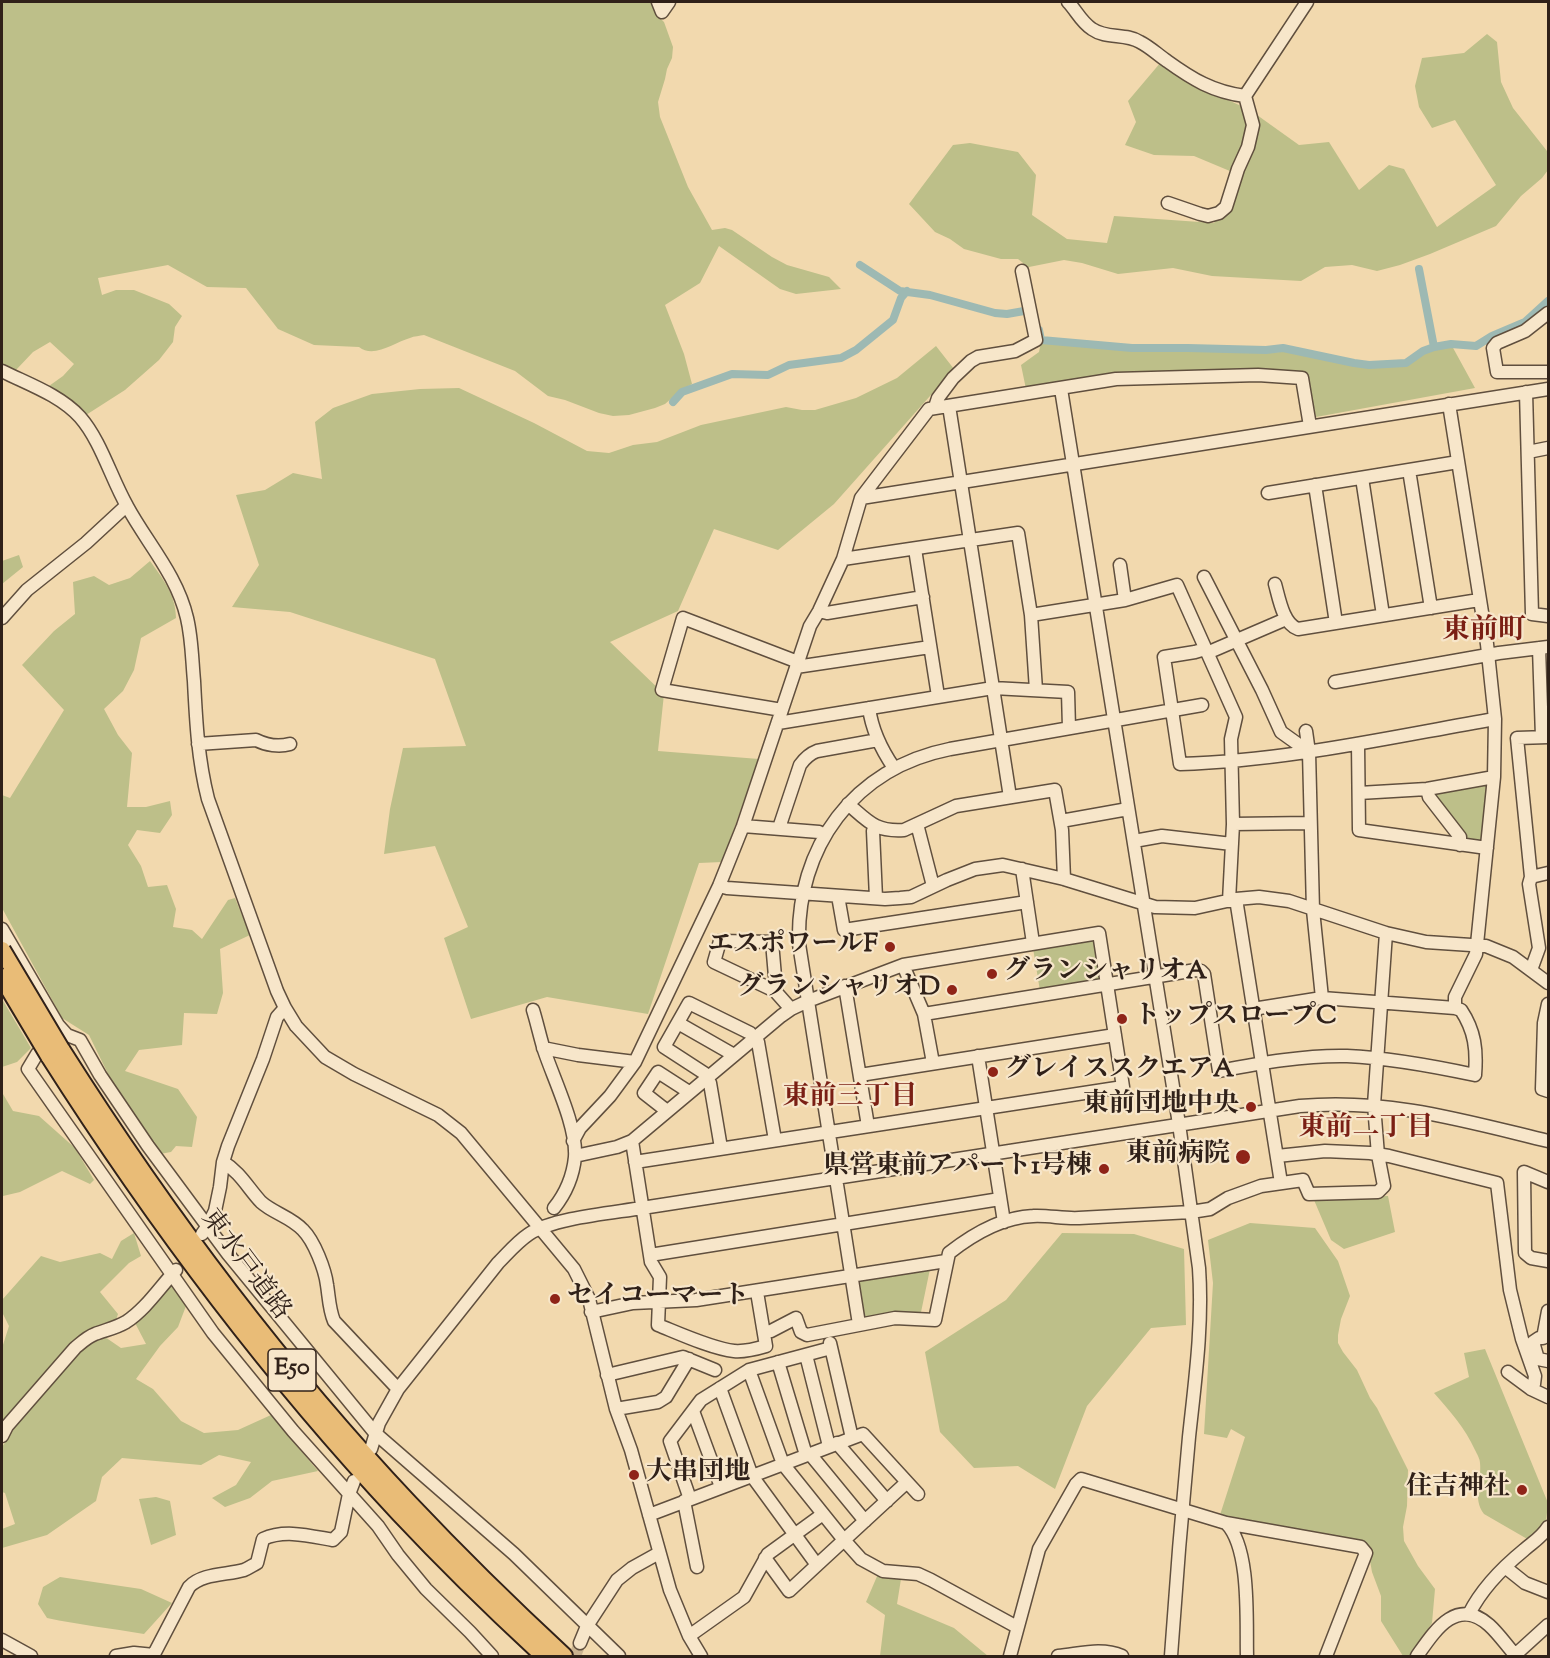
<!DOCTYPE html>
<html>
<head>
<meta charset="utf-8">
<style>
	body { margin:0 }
	#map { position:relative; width:1550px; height:1658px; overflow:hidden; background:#f2d9ae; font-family:"Sorts Mill Goudy",serif }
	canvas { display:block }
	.frame { position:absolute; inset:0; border:3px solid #302119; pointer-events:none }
</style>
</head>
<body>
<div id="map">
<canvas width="1550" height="1658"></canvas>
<div class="frame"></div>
</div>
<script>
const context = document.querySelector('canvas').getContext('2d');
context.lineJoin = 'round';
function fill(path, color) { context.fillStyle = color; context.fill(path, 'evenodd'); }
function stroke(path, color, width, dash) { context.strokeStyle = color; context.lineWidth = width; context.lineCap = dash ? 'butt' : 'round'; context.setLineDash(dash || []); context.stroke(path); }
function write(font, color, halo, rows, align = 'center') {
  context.font = font + ' "Sorts Mill Goudy","Noto Serif JP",serif'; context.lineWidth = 4.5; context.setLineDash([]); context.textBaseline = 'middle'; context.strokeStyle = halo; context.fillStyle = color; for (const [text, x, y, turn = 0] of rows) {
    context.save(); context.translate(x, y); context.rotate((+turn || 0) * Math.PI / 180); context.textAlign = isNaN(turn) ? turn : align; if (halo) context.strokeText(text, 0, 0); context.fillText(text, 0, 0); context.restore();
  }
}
fill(new Path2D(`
	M2,2h652l3,13 7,7 9,25 -1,11 -5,11 -2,10 -7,23 2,15 28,70 24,43 13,-2 7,2 40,27 15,8 42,12 12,12 -45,5 -16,-5 -61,-43 -19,37 -35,22 19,49 8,30 -11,6 -16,14 -10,4 -26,7 -16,1 -14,-3 -34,-13 -17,-4 -33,-25 -91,-36c-4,1 -10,1 -14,3 -15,4 -36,21 -51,9l-45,-2 -36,-16 -32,-41 -39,-1 -39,-22 -70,13 4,17 14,-5h18l35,14 13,12 -7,11 -2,15 -14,18 -34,30 -39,25 -19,-17 -18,-12 14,-10 11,-12 -24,-22 -17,10 -17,18 -14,-6z
	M1487,34l10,8 4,40 12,26 34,43 1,19 -6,8 -21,18 -25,30 -66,28 -30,11 -23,6 -25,-6 -27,2 -24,14 -89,-5 -39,-8 -55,6 -36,-11 -18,-3 -40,8 -1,-5 -5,-4h-17l-37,-10 -14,-10 -15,-7 -26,-28 44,-59 17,-2 48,9 18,23 -4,40 35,24 40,4 7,-27 100,7 7,-11 16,-38 -43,-18 -40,-1 -29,-10 11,-23 -8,-21 33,-39 34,23 55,25 49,35 30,-3 30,48 30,-25 15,4 33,58 59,-42 -41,-65 -23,8 -13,-21 -4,-21 7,-28 42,-5z
	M1041,342l91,8h57l77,3 26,-2 64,15 14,1 37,-1 17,-13 11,-5 17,-2 23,42 -159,29 -9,-43 -44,-6 -147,6 -90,15 -5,-24 18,-13z
	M936,346l18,23 -120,135 -56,46 -64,-21 -36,82 -68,31 54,52 -6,57 101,8 -37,103 -23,1 -51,151 -101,-17 -76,22 -27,-81 24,-11 -33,-81 -51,8 6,-45 13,-61 63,-2 -31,-87 -145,-47 -58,-5 27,-42 -23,-70 29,-5 28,-17 29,6 -7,-57 18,-14 39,-14 48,-5 39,-1 75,35 53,28 22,2 24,-8 24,-3 44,-17 85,-18 16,3h13l41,-12 41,-20z
	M19,555l4,12 -21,17v-23z
	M150,561c13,18 26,34 26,57l-35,20 -7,32 -11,21 -19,18 14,26 14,18 -5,54h19l24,-6 2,14 -12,18 -23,-3 -9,15 13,21 7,21 19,-2 9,24 -3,18 19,3 10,9 26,-39 7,-2 15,37 -30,14 3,44 -6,21 -33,-1 -2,32 -43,5 -14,21 53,18 19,28 -5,30 -16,-1 -5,6 -11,2 -49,-74 -22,-45 -27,-17 -60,-110v-113l8,3 54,-88 -42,-45 32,-34 21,-17 -2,-32 21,-6 15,9 21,-7z
	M1484,783l3,2 -5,57 -12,-1 -36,-44v-5z
	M1093,938l3,3 6,38 -4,3 -58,9 -7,-43z
	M2,999l29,49 -14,14 -15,5 1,27 10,17 26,5 36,32 19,32 -4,4 -28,-13 -42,21 -17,4 -1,3z
	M1388,1196l7,36 -51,17 -13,-9 -17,-40 3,-3z
	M1250,1223l65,5 23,33 12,35 -9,23 -3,16v8l5,9 14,18 13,28 7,10 31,62 -1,36 -4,21 1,14 14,25 17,23 -3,34 -22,33h-7l-22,-35v-25l-9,-24 -5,-28 -147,-29 25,-78 -14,-8 -4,9 -23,-4 9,-151 -5,-43z
	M134,1233l7,23 -12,7 -29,29 18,22 -2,6 -26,11 -20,13 -68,81v-77l7,-22 -7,-14v-12l39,-44 19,6 40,-9 12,6 9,-18z
	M1062,1233l72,1 50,15 2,76 -35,3 -64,78 -32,83 -37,-23 -44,2 -34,-36 -15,-80 81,-52z
	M930,1269l-10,48 -52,3 -4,-2 -6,-36 3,-2z
	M170,1284l16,22 -8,21 -18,19 -24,33 17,10 28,32 23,12 34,-3 33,-15 47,56 -46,10 -22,17 -25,9 -13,-9 24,-13 15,-23 -32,-7 -18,10 -79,-7 -20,19 -6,24 -49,34 -45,13v-19l13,-5 -10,-31 -3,-1v-45l13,-20 64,-74 12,-10 14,-6 16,11 25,-4 -12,-23z
	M1485,1349l63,154 -2,19 -17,18 -45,-26c-12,-16 -2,-33 -4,-51 0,-4 -3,-9 -5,-13 -10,-22 -25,-39 -41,-57l35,-16 -5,-24z
	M156,1497l14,4 6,34 -25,10 -12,-46z
	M878,1574l23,5 -4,25 57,24 34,28h-108l5,-41 -19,-13z
	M60,1577l81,12 31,14 -28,31c-33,-6 -65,-9 -97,-16l-9,-14 5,-17z`), '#bdbf89');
stroke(new Path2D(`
	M860,265l40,26 30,4 65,18 12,1 17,-3
	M1419,269l15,78
	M1039,330l2,10 91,8h56l78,2 17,-2 71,15 15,2 37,-2 17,-12 11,-4 17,-3 25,2 16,-10 33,-14 23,-21
	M673,402l9,-10 50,-18 36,1 21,-10 52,-7 15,-8 37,-30 8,-22 6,-7`), '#9db9b3', 8);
stroke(new Path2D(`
	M575,1656l5,-13`), '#cbb490', 12, [12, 6]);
const minor = new Path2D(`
	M658,2l4,10 7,-10
	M1068,2c8,8 13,20 24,27 14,10 34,4 48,13 10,5 18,13 27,19 25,18 46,31 78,35
	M1168,203l32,11 8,2 11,-3 7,-6 12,-38 10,-22 5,-22 -8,-29 62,-94
	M1548,313l-23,18 -28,12 -4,5 4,24h51
	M2,371c26,13 58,24 78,46 21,24 31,61 47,89 20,37 50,69 60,112 5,21 5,42 7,63 2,40 4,79 14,118l69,192 8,17 11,18 29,31 29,17 84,41 23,18 113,136 15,30 27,110 15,41 39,140 19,46 12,20
	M1061,389l118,735 20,144c4,57 -4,113 -10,169 -7,73 -13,146 -18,219
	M1526,392l6,222 16,2
	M1449,404l38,240 8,75 -1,58 -18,177 -21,43v11
	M949,406l61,391
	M935,407l3,-9 15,-20 18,-17 7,-4 37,-6 21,-11 -14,-69
	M1528,452l20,-4
	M1409,470l22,138
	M1362,478l21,137
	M1315,485l21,138
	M1268,493l190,-31
	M861,498l687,-109
	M915,549l23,147
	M843,559l175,-26 13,82 5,75
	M1120,565l5,35
	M1204,577l58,113 19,42 28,20
	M1275,584c4,14 8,40 23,45l181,-29
	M819,611l8,2 96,-16
	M1031,615l94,-15 52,-15 59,132 -5,22 2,85 -4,77
	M2,618l25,-28 59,-47 40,-37
	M1539,648l3,89
	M1205,649l-10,3 -31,5 16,107c106,-3 211,-27 315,-45
	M1207,653l79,-34
	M796,667l134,-20
	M1335,682l164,-29 49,-6
	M869,708c3,23 12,41 25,60
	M782,710l-120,-20 21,-72 115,44
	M778,723l215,-35 75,4 1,36
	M1306,731l3,21 4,158 9,88
	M1548,737l-31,1 14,139 17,-4
	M198,744l58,-4c10,5 23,7 34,4
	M1358,744l1,86 128,18
	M1427,789l2,8 31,40v8
	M1359,793l68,-4 67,-12
	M848,804c20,17 27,28 56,26l52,-24 99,-16 7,40 2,49
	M1061,821l67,-12
	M917,824l16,62
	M1233,824l77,-1
	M743,826l76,6 6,3
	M875,827l-2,4 3,67
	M779,828l21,-63c5,-7 9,-11 17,-14l61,-11
	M1134,841l28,-5 70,8
	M1022,869l11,74
	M1531,877l-2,7 10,64 -8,22
	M719,886l8,2 158,11 15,-1 11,-1 36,-17 28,-11 28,-4 61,14 91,28 40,1 41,-9 23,-2 30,4 97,32 40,9 60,4 27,11 35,26
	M838,896l6,34 183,-28
	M1236,899l45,284
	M2,929l56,96 9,10 13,5 20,35 48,71 80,108 147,179 139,121 105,102
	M903,965l21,49 9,49
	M845,986l23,140
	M775,991l-61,-29 6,-21 52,1 4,46 -1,3 16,18
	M1548,1004l-4,19 -2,66 6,2
	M533,1010c4,13 7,27 11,40 10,30 33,76 31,107 -2,20 -9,36 -21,51
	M924,1014l272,-44 5,1 3,3 15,97c42,-8 86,-16 128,-15 44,2 86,10 128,19 2,-25 0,-44 -14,-65l-6,-2 -133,-10 -69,11
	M678,1023l56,32
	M51,1045l-14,9 -9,15 185,264 80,98 85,95 20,29 28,34 44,43 22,24
	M543,1048l35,7 57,7
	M978,1056l26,166
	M860,1075l255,-40
	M667,1111l-23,-18 14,-21 31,20
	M573,1141l7,-13 30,-32 25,-34 84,-176 24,-60 67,-200 9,-15 24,-52 18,-61 68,-89 187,-30 142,-4 44,3 8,48
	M632,1141l19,121 9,15 -2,48c20,8 55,24 76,26 11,1 22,-2 32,-5l-9,-54
	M721,1148l-11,-65 -6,-10 -40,-26 25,-44 61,30 8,9 17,98
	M575,1156l42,-9 15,-6 149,-125 10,-7 17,-8 95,-36 196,-32 24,154 -488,75
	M1277,1156l48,-5 45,2 19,3 108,27 13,107 12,49 13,37 -1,8 -3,5
	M223,1162c17,10 25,26 38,40 12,11 30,15 42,28 11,11 22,39 24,55 2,12 2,24 7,36l64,68
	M1548,1182l-24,-10 1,81 6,5 17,3
	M202,1234l5,-7 8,-16 5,-24 3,-25 5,-16 35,-87 14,-42 8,-9
	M650,1255l350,-56
	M1548,1311l-5,27h-4l-6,4 5,17 10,2
	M591,1312l42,-9 63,-3 250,-39
	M859,1324l-60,-380c-3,-97 55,-176 151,-195l252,-44
	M764,1332l7,-1 25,-13 5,14 6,3 88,-17 40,2 14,-67c23,-18 53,-36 84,-37 15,-1 31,3 46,2 38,-2 75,-4 112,-6l19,-3 18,-11 33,-12 42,-6 6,14 69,-2 6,-6 -6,-31 -4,-50 12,-172
	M830,1343l22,95
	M806,1355l23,91
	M778,1362l28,93
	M749,1370l34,94 61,76 17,19 22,12 35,3 13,6 86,47
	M1508,1372l23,17 17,8
	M607,1375l76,-18 32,13
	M720,1388l32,88 65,89 90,-83
	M616,1409l42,-7 8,-5 23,-38
	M693,1411l28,76
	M2,1436l5,-10 68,-78c6,-5 12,-11 20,-14 10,-4 21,-6 31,-12 20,-13 34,-35 50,-52
	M837,1443l50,58
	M371,1449l8,-26 19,-34 100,-126c10,-10 19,-21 31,-29 24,-16 83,-21 113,-26l658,-102c88,-8 165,15 248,35
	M810,1454l55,67
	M690,1499l-20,-58 31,-41 48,-30 82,-22
	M684,1501l13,66
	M649,1515l214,-81 55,60
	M1226,1523l135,24 5,6 -40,103
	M765,1558l24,33 28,-26
	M1505,1567l20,16 23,9
	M1469,1614c13,-26 33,-46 55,-64 9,-8 18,-13 24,-23
	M689,1636l55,-39 24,-43 55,-40
	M2,1640l29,16
	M580,1643l7,-17 30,-46 15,-12 27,-15
	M1515,1655l33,-30
	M116,1656l18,-3 20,2
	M153,1656l36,-69c13,-14 38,-12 55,-17 5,-2 9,-5 13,-7l6,-24c22,-10 47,-3 70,1l8,-8 8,-38 5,-13
	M1010,1656l29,-107 37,-65 5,-5 145,44c25,25 20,99 21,133
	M1058,1656c22,-2 43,-9 64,0
	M1417,1656c17,-24 39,-60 72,-31 10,9 18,21 27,31`);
const highway = new Path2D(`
	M61,1049c102,161 217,315 348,454 50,53 102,104 155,153
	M49,1056c103,162 218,316 350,457 46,49 95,97 145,143`);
stroke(minor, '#604f3e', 15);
stroke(highway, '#302119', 20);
stroke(minor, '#f7e6ca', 12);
stroke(highway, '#e9bc77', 16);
const highwayBridge = new Path2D(`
	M2,950l59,99
	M2,977l47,79`);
stroke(highwayBridge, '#302119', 20, []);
stroke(highwayBridge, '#e9bc77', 16);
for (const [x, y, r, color] of [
	[890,947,6,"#8f2418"],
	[992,974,6,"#8f2418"],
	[952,990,6,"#8f2418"],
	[1122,1019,6,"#8f2418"],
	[993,1072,6,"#8f2418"],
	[1251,1107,6,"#8f2418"],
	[1243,1157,8,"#8f2418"],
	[1104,1169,6,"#8f2418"],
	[555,1299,6,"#8f2418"],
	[634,1475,6,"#8f2418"],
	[1522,1490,6,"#8f2418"]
]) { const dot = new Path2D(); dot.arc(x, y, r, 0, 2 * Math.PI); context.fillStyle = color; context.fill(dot); stroke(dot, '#f7e6ca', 2); }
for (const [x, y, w] of [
	[292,1370,48]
]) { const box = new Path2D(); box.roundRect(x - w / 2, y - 21, w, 42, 4.5); context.fillStyle = '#f7e6ca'; context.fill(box); stroke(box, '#302119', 1.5); }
write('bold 24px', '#302119', null, [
	["E50",292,1370]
]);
write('bold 26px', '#302119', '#f7e6ca', [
	["エスポワールF",878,947],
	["グランシャリオA",1004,974,"left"],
	["グランシャリオD",940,990],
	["トップスロープC",1134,1019,"left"],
	["グレイススクエアA",1005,1072,"left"],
	["東前団地中央",1239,1107],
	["東前病院",1230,1157],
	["県営東前アパート1号棟",1092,1169],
	["セイコーマート",567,1299,"left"],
	["大串団地",646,1475,"left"],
	["住吉神社",1510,1490]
], 'right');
write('26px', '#302119', '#f7e6ca', [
	["東水戸道路",244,1266,53]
]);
write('bold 27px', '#7a1f14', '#f7e6ca', [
	["東前三丁目",850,1099],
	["東前二丁目",1366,1130]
]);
write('bold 28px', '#7a1f14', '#f7e6ca', [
	["東前町",1484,633]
]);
</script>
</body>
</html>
